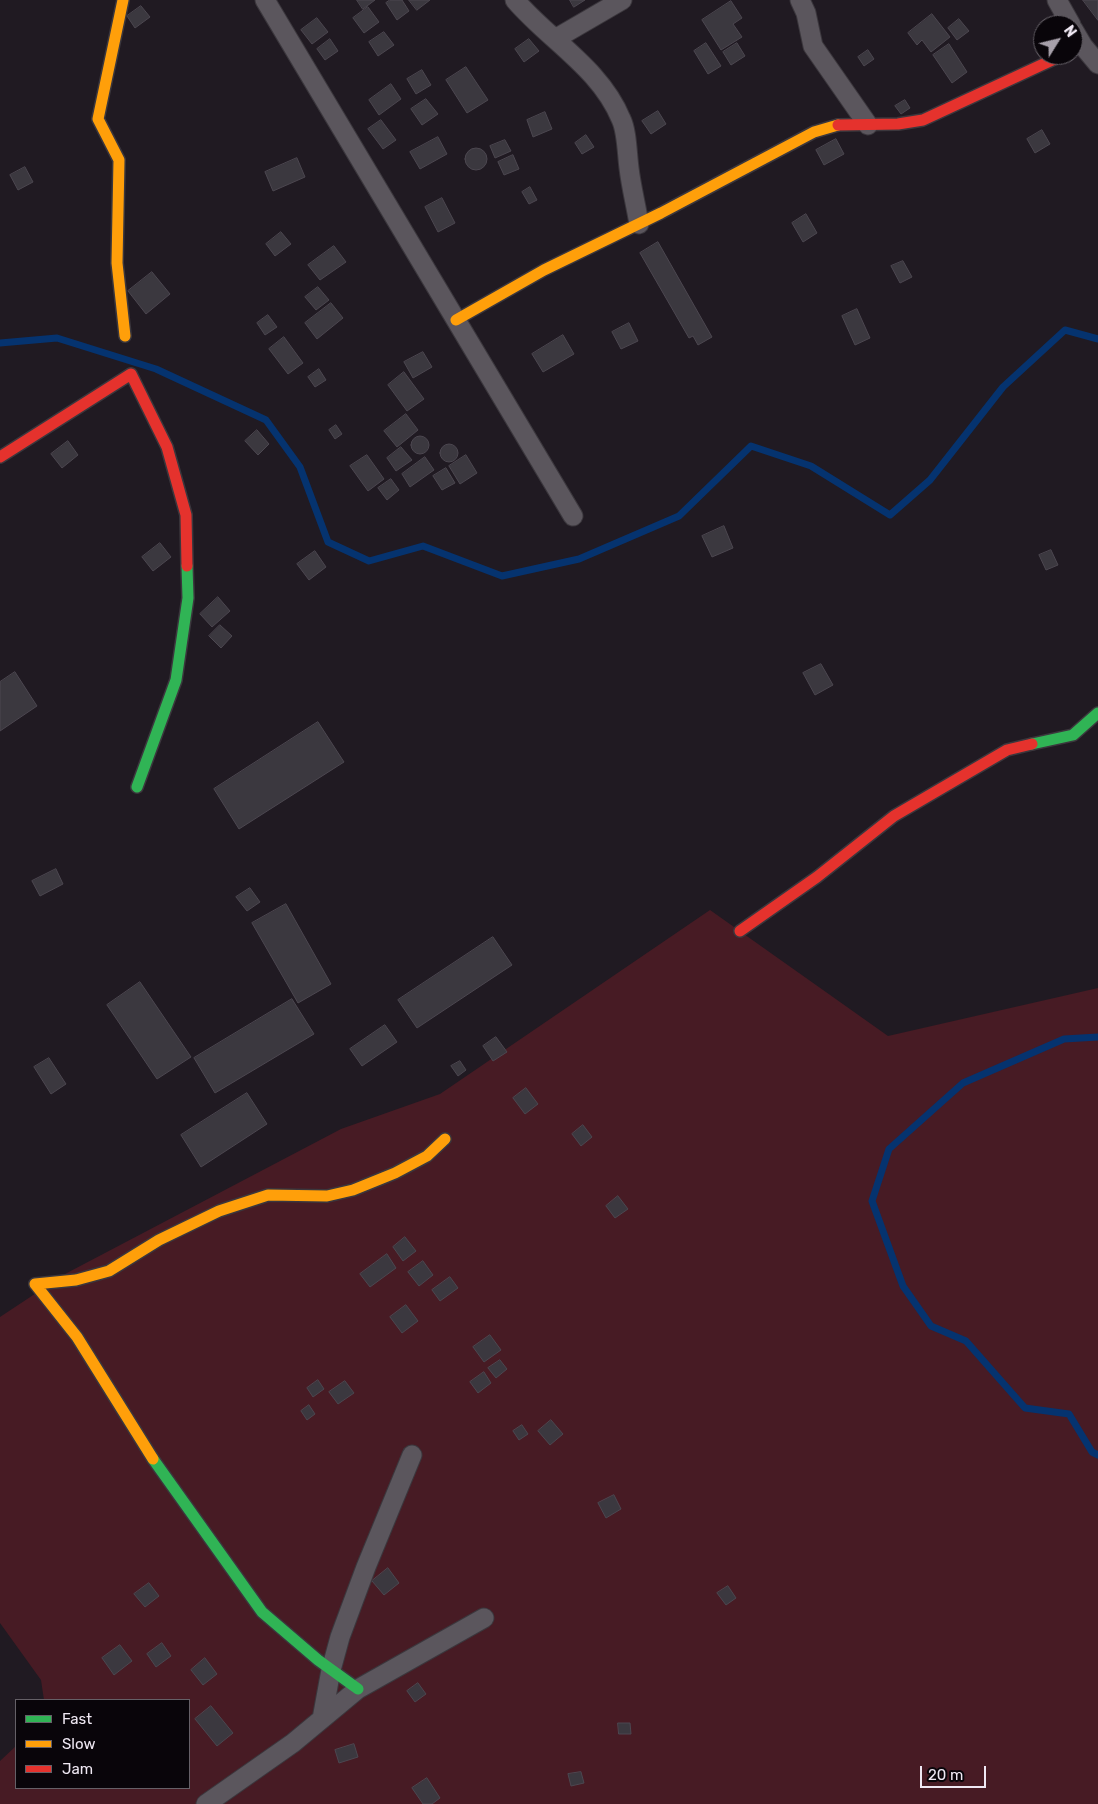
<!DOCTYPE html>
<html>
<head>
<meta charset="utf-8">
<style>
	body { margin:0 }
	#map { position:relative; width:1098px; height:1804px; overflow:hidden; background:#201a22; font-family:Rubik,sans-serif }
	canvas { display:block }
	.legend { position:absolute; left:15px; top:1699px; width:175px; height:90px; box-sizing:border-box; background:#09050a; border:1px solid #656067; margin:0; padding:6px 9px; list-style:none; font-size:15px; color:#efe8f3 }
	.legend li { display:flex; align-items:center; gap:10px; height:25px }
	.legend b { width:25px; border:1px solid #656067 }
	.north { position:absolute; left:1033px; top:15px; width:50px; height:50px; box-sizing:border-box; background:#09050a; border:1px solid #656067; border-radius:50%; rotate:54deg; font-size:14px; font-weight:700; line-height:20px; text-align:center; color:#efe8f3 }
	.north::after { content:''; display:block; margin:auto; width:18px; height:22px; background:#a7a0aa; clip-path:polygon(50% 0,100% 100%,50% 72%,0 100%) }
	.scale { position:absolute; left:920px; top:1766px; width:66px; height:22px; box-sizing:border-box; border:2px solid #efe8f3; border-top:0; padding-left:6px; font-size:15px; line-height:18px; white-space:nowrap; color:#efe8f3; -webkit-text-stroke:4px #09050a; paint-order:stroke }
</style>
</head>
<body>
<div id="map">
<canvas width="1098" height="1804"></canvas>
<ul class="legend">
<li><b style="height:6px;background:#30b455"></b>Fast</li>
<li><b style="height:6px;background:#ff9f0a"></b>Slow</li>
<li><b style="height:6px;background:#e5322d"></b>Jam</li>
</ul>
<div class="north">N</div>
<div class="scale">20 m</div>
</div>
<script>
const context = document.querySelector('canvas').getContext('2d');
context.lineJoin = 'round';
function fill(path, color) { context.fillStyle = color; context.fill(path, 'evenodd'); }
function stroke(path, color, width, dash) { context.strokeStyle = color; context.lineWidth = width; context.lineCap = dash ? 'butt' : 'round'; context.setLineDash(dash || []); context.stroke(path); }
fill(new Path2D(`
	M710,910l178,126 210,-48v816h-1098v-43l16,-15v42h173v-88h-145l-3,-20 -41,-57v-306l65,-43 276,-145 99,-35z`), '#471b24');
stroke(new Path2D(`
	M0,343l57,-5 99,31 110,51 34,47 28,75 41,19 54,-15 79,30 77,-17 100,-43 72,-70 60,20 79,49 40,-35 73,-93 62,-57 33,9
	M1098,1037l-34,2 -101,44 -74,66 -17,52 31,85 28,40 35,15 59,67 44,6 23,38 6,3`), '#05336f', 7);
const building = new Path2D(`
	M357,0h18l-12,9z
	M390,0h12l7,11 -12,9 -11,-17z
	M409,0h21l-13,10z
	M570,0h15l-11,7z
	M1083,0h15v20z
	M731,1l11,17 -9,6 9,13 -21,13 -19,-30z
	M141,6l9,11 -15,11 -8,-12z
	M368,7l11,15 -15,11 -11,-15z
	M932,14l18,23 -19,15 -9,-12 -5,5 -9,-12z
	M317,18l11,14 -16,12 -11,-14z
	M959,19l10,12 -12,9 -9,-12z
	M384,32l10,13 -16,11 -9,-14z
	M330,39l8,12 -13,9 -8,-11z
	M529,39l10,12 -15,11 -9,-13z
	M706,43l15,23 -13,8 -14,-23z
	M737,43l8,13 -14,9 -8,-13z
	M949,44l18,28 -15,11 -19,-28z
	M868,50l6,9 -10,7 -6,-9z
	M466,67l22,33 -21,13 -21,-33z
	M422,70l9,15 -15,9 -9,-15z
	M391,84l10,15 -22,16 -10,-15z
	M426,99l12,15 -16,11 -11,-16z
	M905,100l5,8 -9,6 -6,-8z
	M658,111l8,13 -15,10 -9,-13z
	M545,112l7,17 -19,8 -6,-17z
	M381,120l15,20 -13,9 -15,-20z
	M1042,130l8,14 -15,9 -8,-14z
	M586,135l8,12 -12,7 -7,-11z
	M438,137l9,17 -27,15 -10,-17z
	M836,139l8,15 -20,11 -8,-15z
	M505,140l6,11 -16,7 -5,-12z
	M465 159a11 11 0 1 1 22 0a11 11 0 1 1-22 0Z
	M513,155l6,14 -15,6 -6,-13z
	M297,158l8,19 -32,14 -8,-19z
	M25,167l8,15 -15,8 -8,-15z
	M530,187l7,13 -8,4 -7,-12z
	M442,198l13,25 -17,9 -13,-25z
	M806,214l11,19 -14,9 -11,-19z
	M281,232l10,12 -16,12 -9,-12z
	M658,242l54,95 -14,8 -5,-9 -4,2 -49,-85z
	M334,246l12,16 -26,18 -12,-15z
	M903,261l9,16 -12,6 -9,-17z
	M152,272l18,22 -24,20 -18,-23z
	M318,287l11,13 -13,10 -11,-13z
	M331,303l12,15 -26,21 -12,-16z
	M857,309l13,29 -15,7 -13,-29z
	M268,315l9,12 -12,8 -8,-12z
	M629,323l9,18 -17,8 -9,-17z
	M563,335l11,19 -31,18 -11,-18z
	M284,337l19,26 -15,11 -19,-25z
	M423,352l9,15 -19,11 -9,-16z
	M319,369l7,11 -11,7 -7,-10z
	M404,372l20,27 -17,12 -19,-26z
	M406,414l12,16 -21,17 -13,-16z
	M336,425l6,9 -7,5 -6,-9z
	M257,430l12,14 -11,11 -13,-14z
	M411 445a9 9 0 1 1 18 0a9 9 0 1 1-18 0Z
	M68,441l10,14 -16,13 -11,-14z
	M440 453a9 9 0 1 1 18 0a9 9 0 1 1-18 0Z
	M401,447l11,13 -16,11 -9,-13z
	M367,455l17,24 -16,12 -18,-25z
	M466,455l11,18 -17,11 -11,-18z
	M425,457l9,13 -24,17 -8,-13z
	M446,468l9,15 -13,7 -9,-14z
	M391,479l8,11 -12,10 -9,-12z
	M724,526l9,22 -21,9 -10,-21z
	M160,543l11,14 -18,14 -11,-14z
	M1051,550l7,15 -12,5 -7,-15z
	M315,551l11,16 -17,13 -12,-16z
	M218,597l12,14 -18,16 -12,-13z
	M220,625l12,11 -11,12 -12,-12z
	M821,664l12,21 -18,10 -12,-22z
	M15,672l22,34 -37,25v-49z
	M318,722l26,40 -105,67 -25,-40z
	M56,869l7,15 -23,12 -8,-15z
	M250,888l10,14 -13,9 -11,-14z
	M286,904l45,80 -33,19 -46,-80z
	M493,937l19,28 -95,63 -19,-28z
	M140,982l51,75 -34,22 -50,-74z
	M292,999l22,35 -99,59 -21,-35z
	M385,1025l12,17 -35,24 -12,-17z
	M496,1037l11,15 -14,9 -10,-15z
	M49,1058l17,26 -15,10 -17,-27z
	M460,1061l6,9 -8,6 -7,-10z
	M526,1088l12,16 -13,10 -12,-16z
	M247,1093l20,31 -66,43 -20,-32z
	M583,1125l9,12 -11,9 -9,-12z
	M618,1196l10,13 -13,9 -9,-12z
	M405,1237l11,14 -13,10 -10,-14z
	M387,1254l9,14 -26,19 -10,-13z
	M423,1261l10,14 -14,11 -11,-14z
	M450,1277l8,11 -18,13 -8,-11z
	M406,1305l12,16 -16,12 -12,-16z
	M490,1335l11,15 -17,12 -11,-15z
	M500,1360l7,9 -11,9 -8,-10z
	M484,1372l7,11 -13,10 -8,-11z
	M318,1380l6,9 -11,8 -6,-9z
	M345,1381l9,12 -16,11 -9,-12z
	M309,1405l6,9 -8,6 -6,-9z
	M551,1420l12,14 -13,11 -12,-14z
	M522,1425l6,9 -9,6 -6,-9z
	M614,1495l7,14 -15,9 -8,-15z
	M388,1568l11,15 -15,12 -12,-14z
	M149,1583l10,13 -14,11 -11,-13z
	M728,1586l8,12 -10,7 -9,-12z
	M162,1643l9,13 -15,11 -9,-13z
	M120,1645l12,16 -18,14 -12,-17z
	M205,1658l12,16 -14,11 -12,-15z
	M418,1683l8,11 -11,8 -8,-11z
	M211,1706l22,27 -16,13 -22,-27z
	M618,1723h12l1,11h-12z
	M354,1744l4,13 -19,6 -4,-13z
	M581,1772l3,11 -13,3 -3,-12z
	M427,1778l13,20 -8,6h-9l-11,-16z`);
fill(building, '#3b383f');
stroke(building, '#4c4750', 1);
const street = new Path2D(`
	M265,0l308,516
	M515,0c34,40 85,68 106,119 6,12 6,34 8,49 2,18 7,37 10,56
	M800,0l6,13 7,33 55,79
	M1057,0l14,25
	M1073,29l10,17 15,18
	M555,39l67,-39
	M322,1719l9,-49 9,-33 26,-70 46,-112
	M206,1804l87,-61 65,-54 126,-71`);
const fast = new Path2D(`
	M1032,744l41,-9 25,-22
	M137,787l39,-107 12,-82 -1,-32
	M153,1459l109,153 56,48 40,29`);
const slow = new Path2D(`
	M123,0l-25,119 21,41 -2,103 8,73
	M456,320l88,-50 117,-57 153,-81 24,-7
	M35,1284l42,53 76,122
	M35,1284l41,-4 33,-9 50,-31 60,-29 49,-16 59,1 26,-6 42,-17 32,-17 18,-17`);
const jam = new Path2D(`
	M838,125l60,-1 25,-4 140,-65
	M0,457l131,-83 36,73 19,68 1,51
	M740,931l77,-54 77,-61 113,-66 25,-6`);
stroke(street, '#3b373d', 21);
stroke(fast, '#3b373d', 14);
stroke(slow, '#3b373d', 14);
stroke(jam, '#3b373d', 14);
stroke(street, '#5b565d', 19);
stroke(fast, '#30b455', 11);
stroke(slow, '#ff9f0a', 11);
stroke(jam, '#e5322d', 11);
</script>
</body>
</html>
